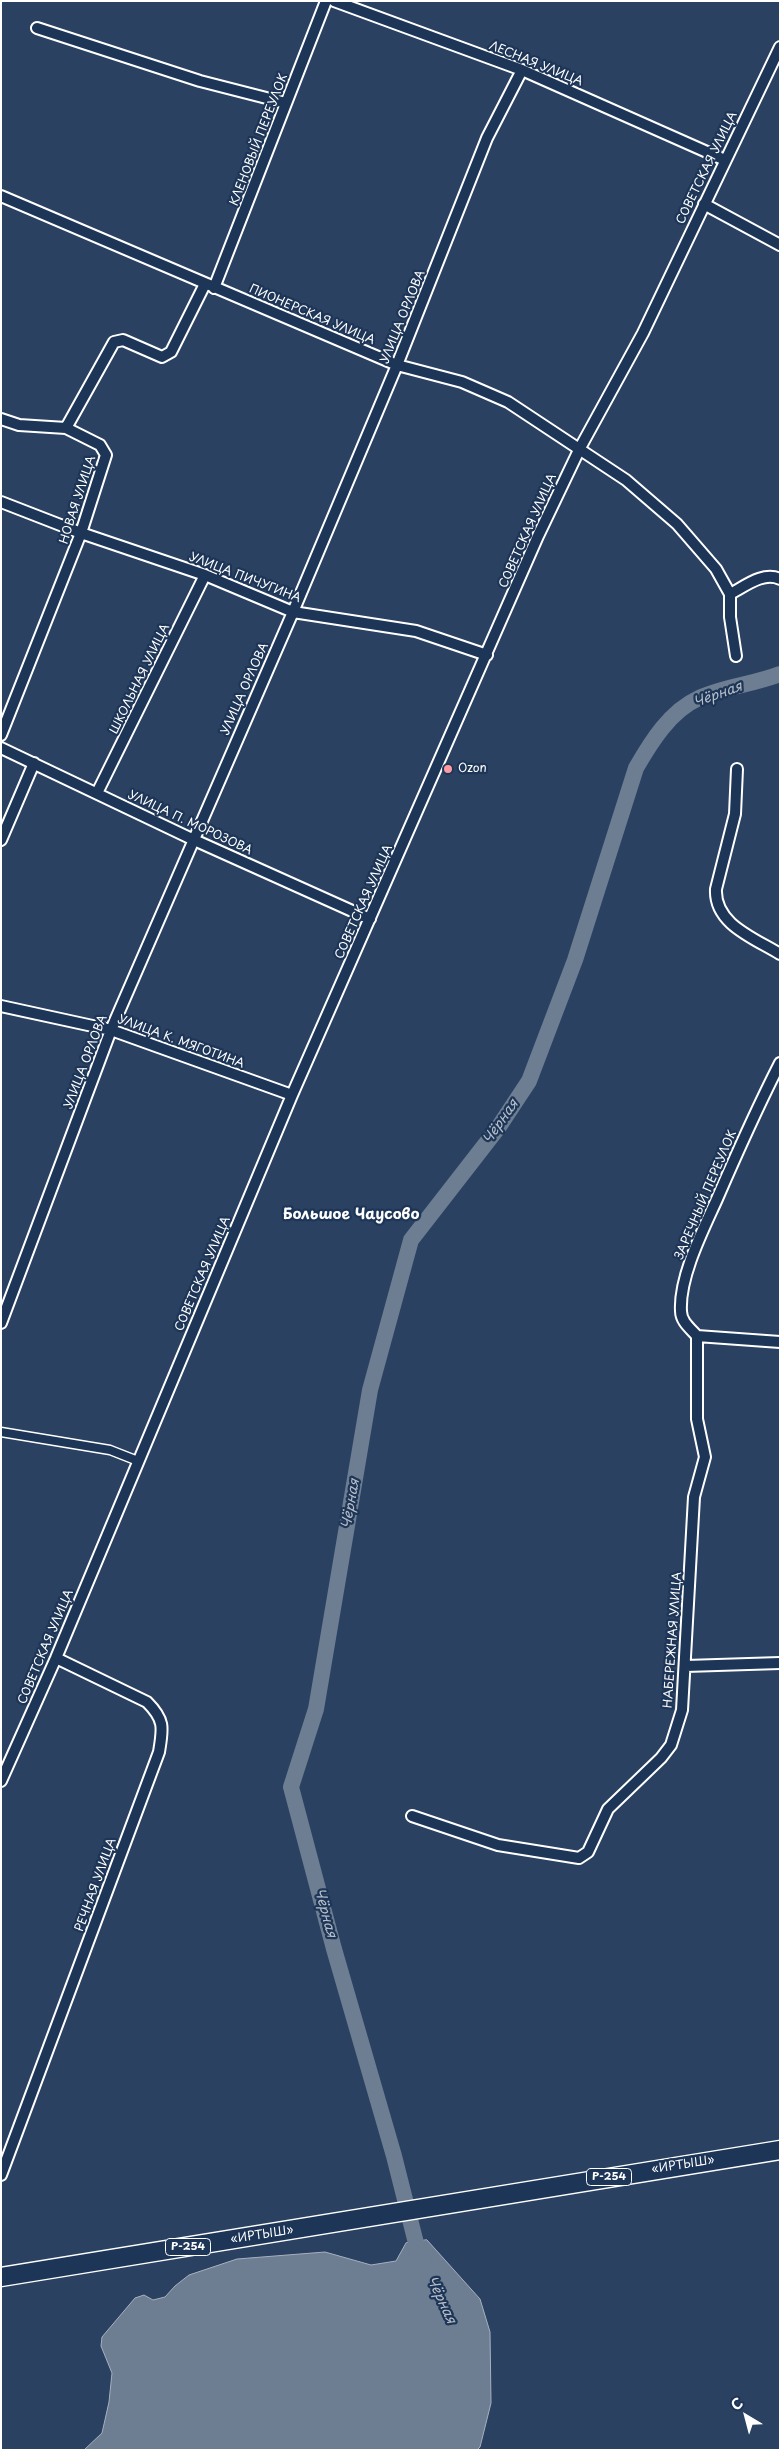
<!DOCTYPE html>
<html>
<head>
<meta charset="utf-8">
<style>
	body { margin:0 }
	#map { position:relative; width:781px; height:2451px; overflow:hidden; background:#2a4161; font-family:"Playpen Sans",sans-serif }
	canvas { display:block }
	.frame { position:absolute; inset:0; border:2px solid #fff; pointer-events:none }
	.north { position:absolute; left:721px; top:2391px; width:50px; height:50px; -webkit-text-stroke:4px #1d3557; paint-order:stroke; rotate:323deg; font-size:14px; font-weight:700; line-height:20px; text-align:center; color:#fff }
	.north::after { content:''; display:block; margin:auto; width:18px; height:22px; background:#fff; clip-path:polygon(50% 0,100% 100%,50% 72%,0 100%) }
</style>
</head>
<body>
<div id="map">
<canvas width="781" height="2451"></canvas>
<div class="frame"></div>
<div class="north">С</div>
</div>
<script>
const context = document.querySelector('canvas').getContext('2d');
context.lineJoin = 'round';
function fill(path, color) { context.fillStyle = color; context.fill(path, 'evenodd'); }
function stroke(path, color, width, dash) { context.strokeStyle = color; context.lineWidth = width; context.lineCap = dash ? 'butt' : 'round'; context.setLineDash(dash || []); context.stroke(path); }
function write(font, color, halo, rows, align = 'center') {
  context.font = font + ' "Playpen Sans",sans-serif'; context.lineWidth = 4.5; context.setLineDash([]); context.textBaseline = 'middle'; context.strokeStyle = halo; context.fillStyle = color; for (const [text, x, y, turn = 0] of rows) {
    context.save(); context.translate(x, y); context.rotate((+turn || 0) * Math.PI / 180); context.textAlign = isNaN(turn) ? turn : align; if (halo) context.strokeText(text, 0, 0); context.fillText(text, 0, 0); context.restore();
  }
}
const water = new Path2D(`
	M427,2240l53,59 10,33 1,71 -11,44 -3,3h-393l18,-17 7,-31 3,-29 -11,-27 1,-9 33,-39 9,-3 9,5 12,-3 10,-11 14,-11 48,-16 88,-7 46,13 25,-4 10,-18z`);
fill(water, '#6d7d92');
stroke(water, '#a7b1be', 1);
stroke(new Path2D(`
	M423,2262l-4,-7 -25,-99 -60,-207 -43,-162 25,-78 54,-319 41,-150 87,-112 31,-47 46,-121 61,-192c15,-26 34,-57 63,-70 25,-11 55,-14 81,-24`), '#6d7d92', 16);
const pedestrian = new Path2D(`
	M1,1432l109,18 28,11`);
const minor = new Path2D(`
	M334,1l188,69 203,90
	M37,28l163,53 86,22
	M1,196l396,169 65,17 46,20 118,78 51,44 39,45 14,25v23l6,39
	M704,204l76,41
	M214,288l112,-287
	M1,419l18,6 47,3
	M1,502l80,31 124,42 88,37 123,19 71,24
	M730,594c14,-7 33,-23 50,-15
	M1,735l80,-202 25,-78 -6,-10 -34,-17 48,-86 9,-2 39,17 9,-5 34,-68
	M1,748l191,91 178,80
	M737,769l-2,45 -19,75c-2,35 38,49 64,65
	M97,793l108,-218
	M1,840l33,-77
	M1,1006l110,24 181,65
	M1,1323l110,-293 182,-418 104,-247 90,-227 35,-68
	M697,1336c-6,-7 -16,-14 -16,-25 -2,-34 22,-81 36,-112 20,-46 40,-91 63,-136
	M697,1336l83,6
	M686,1666l94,-3
	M1,1781l55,-123 236,-563 246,-559 42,-88 63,-115 137,-286
	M412,1816l86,29 81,13 9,-6 20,-43 53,-51 10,-13 11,-35 12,-213 11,-40 -8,-38v-83
	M1,2175l158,-423c4,-24 6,-32 -12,-50l-91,-44`);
const trunk = new Path2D(`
	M1,2277l779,-127`);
stroke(pedestrian, '#fff', 11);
stroke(minor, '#fff', 14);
stroke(trunk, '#fff', 21);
stroke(pedestrian, '#1d3557', 8);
stroke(minor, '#1d3557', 10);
stroke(trunk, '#1d3557', 18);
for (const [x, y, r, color] of [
	[448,769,5,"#ff9aa2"]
]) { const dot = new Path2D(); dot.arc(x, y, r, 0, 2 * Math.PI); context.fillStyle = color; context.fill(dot); stroke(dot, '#1d3557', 2); }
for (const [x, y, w] of [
	[609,2177,45],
	[188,2247,45]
]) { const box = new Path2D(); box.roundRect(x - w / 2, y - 8.5, w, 17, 4); context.fillStyle = '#1d3557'; context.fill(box); stroke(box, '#fff', 1); }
write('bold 11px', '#fff', null, [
	["Р-254",609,2177],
	["Р-254",188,2247]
]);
write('12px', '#fff', '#1d3557', [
	["ЛЕСНАЯ УЛИЦА",536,64,22],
	["КЛЕНОВЫЙ ПЕРЕУЛОК",259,140,-69],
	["СОВЕТСКАЯ УЛИЦА",707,168,-64],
	["ПИОНЕРСКАЯ УЛИЦА",312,315,23],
	["УЛИЦА ОРЛОВА",403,317,-68],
	["НОВАЯ УЛИЦА",78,500,-72],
	["СОВЕТСКАЯ УЛИЦА",528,531,-66],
	["УЛИЦА ПИЧУГИНА",245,578,21],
	["ШКОЛЬНАЯ УЛИЦА",140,679,-64],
	["УЛИЦА ОРЛОВА",245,689,-66],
	["УЛИЦА П. МОРОЗОВА",190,823,25],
	["СОВЕТСКАЯ УЛИЦА",364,902,-66],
	["УЛИЦА К. МЯГОТИНА",181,1042,20],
	["УЛИЦА ОРЛОВА",86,1062,-69],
	["ЗАРЕЧНЫЙ ПЕРЕУЛОК",706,1195,-67],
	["СОВЕТСКАЯ УЛИЦА",203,1274,-67],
	["НАБЕРЕЖНАЯ УЛИЦА",673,1640,-86],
	["СОВЕТСКАЯ УЛИЦА",46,1647,-67],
	["РЕЧНАЯ УЛИЦА",96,1885,-70],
	["«ИРТЫШ»",683,2165,-9],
	["«ИРТЫШ»",262,2235,-9]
]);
write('12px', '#fff', '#1d3557', [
	["Ozon",458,769]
], 'left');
write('italic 14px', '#b6bec8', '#1d3557', [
	["Чёрная",718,695,-20],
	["Чёрная",501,1122,-55],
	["Чёрная",351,1504,-80],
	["Чёрная",325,1913,75],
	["Чёрная",441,2300,65]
]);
write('bold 15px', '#fff', '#1d3557', [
	["Большое Чаусово",351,1215]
]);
</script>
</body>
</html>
